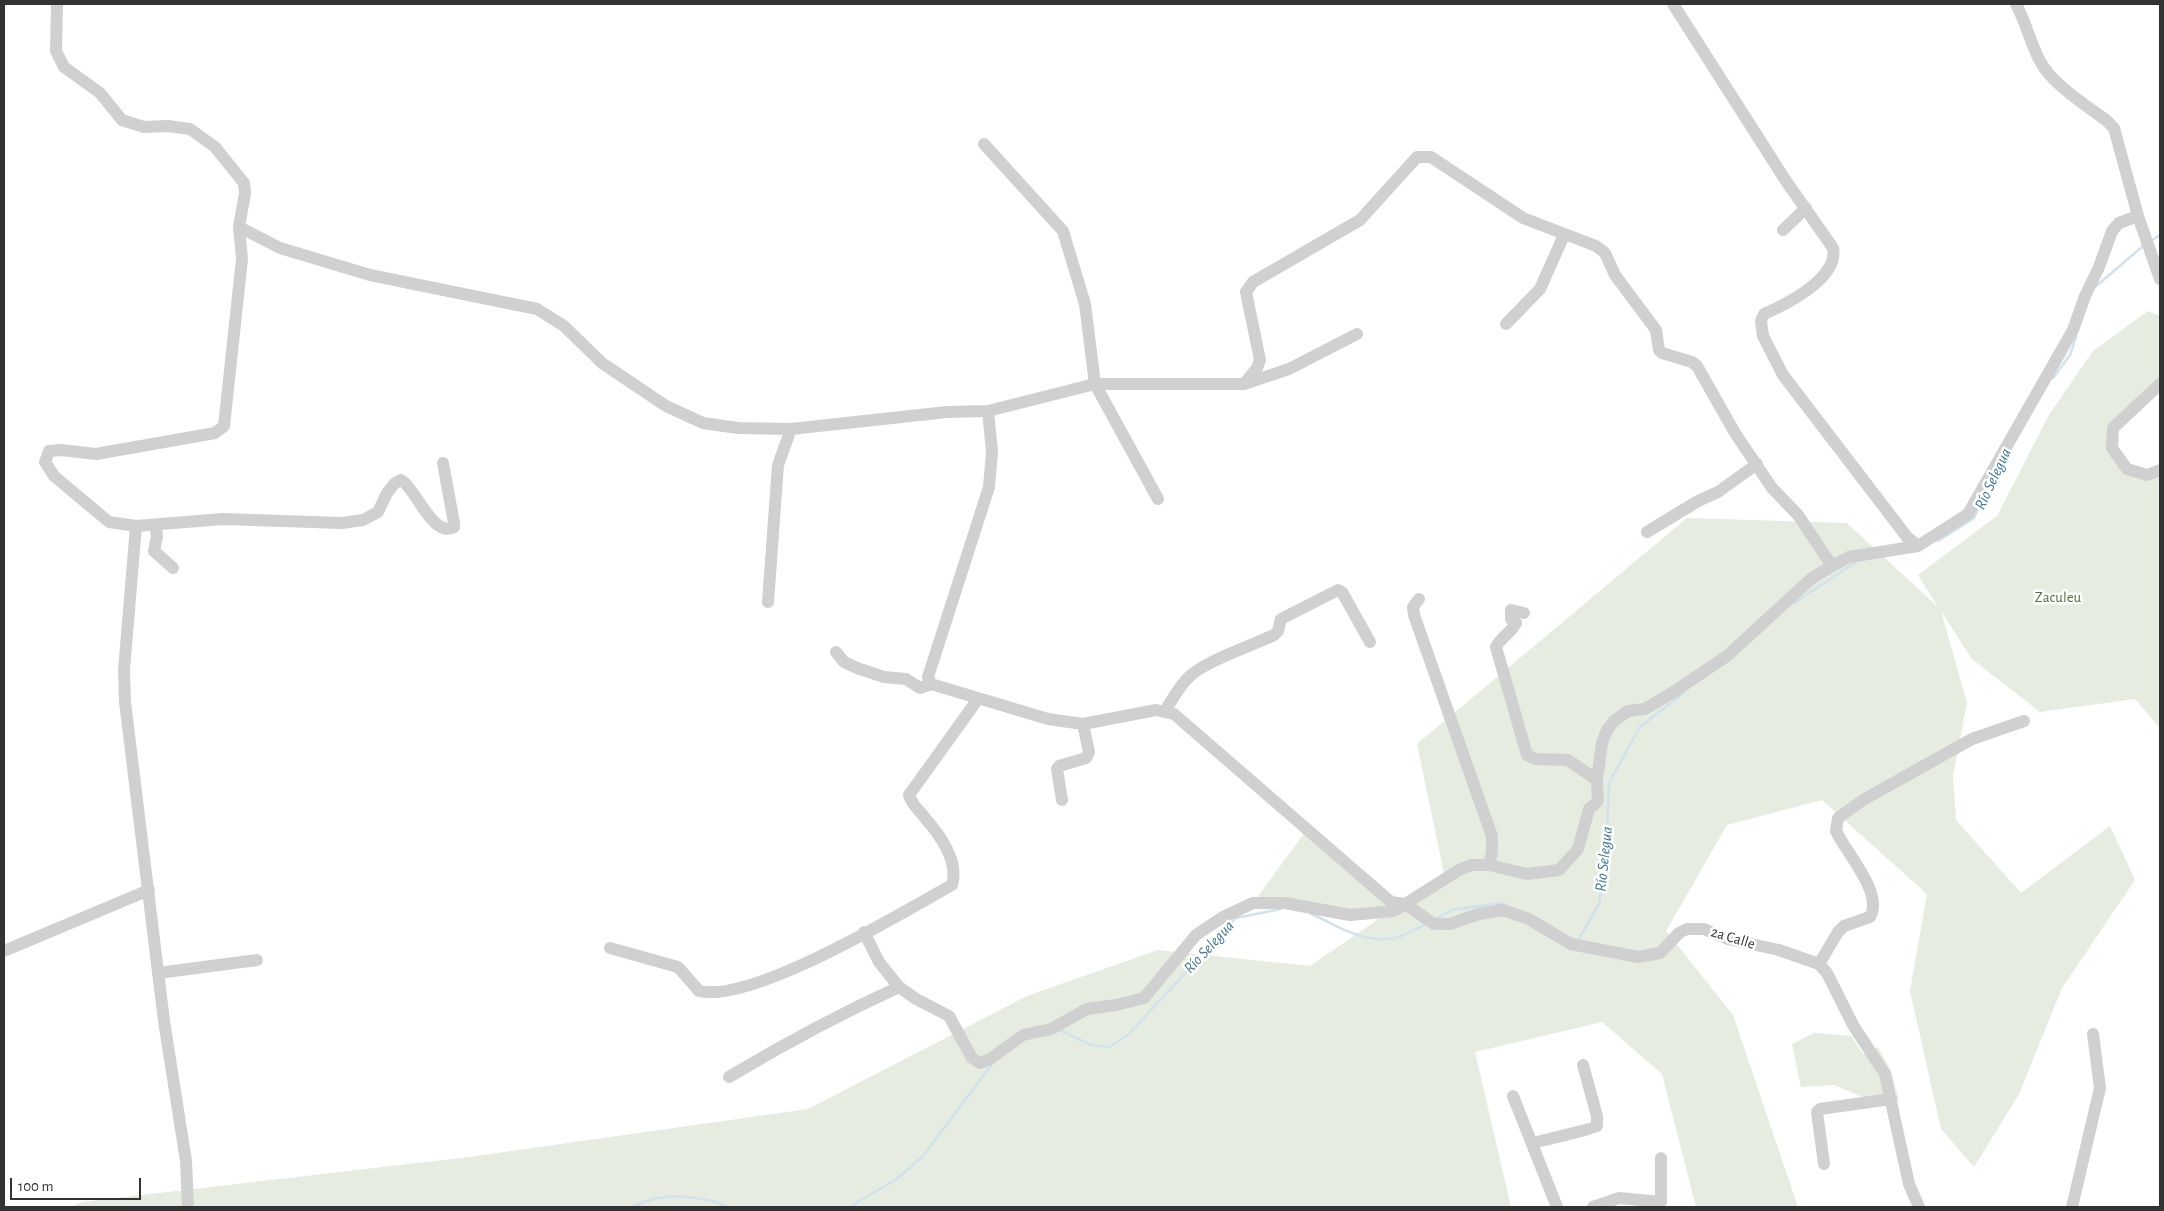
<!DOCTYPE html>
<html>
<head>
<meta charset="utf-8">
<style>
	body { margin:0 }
	#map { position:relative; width:2164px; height:1211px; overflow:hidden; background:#fff; font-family:"Alegreya Sans",sans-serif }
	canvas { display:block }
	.frame { position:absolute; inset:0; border:5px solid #333; pointer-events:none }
	.scale { position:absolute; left:10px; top:1178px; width:131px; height:22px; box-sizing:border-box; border:2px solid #333; border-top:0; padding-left:6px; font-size:15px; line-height:18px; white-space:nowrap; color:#333; -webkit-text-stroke:4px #fff; paint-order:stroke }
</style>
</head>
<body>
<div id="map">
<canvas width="2164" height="1211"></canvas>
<div class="frame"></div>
<div class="scale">100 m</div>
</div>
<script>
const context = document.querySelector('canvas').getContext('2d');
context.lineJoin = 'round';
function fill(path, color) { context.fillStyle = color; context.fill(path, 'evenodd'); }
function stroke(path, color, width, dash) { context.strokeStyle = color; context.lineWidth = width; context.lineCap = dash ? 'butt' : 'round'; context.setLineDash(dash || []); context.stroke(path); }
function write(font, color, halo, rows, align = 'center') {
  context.font = font + ' "Alegreya Sans",sans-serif'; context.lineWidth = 5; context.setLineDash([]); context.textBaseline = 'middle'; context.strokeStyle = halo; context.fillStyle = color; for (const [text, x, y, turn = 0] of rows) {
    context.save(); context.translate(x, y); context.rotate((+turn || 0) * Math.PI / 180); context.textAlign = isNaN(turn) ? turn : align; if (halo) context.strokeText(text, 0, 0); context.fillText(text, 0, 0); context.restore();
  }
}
fill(new Path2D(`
	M2148,311l12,5v68l-47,44 -1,20 15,21 33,1v258l-25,-29 -95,13 -68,-53 -31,-48 26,92 -14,72 3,45 65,73 89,-67 25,54 -73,108 -43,106 -45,73 -33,-38 -31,-138 17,-97 -105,-94 -95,25 -61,106 67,84 65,192h-102l-34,-133 -60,-52 -127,30 36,155h-1441l12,-5 387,-45 339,-48 219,-113 131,-46 152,16 134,-92 -27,-130 270,-226 160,5 91,84 -20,-32 79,-59 52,-101 44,-64z
	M1308,828l83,74 -3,7 -35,6 -100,-12z
	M1814,1033l37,3 12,18 15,-7 13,24 8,30 -22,2 -43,-18 -33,2 -9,-43z`), '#e6ecdf');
stroke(new Path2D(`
	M2152,240l8,-5
	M2094,288l49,-42
	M2053,378l17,-23 6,-18
	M1938,541l36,-23 8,-17
	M1794,603l65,-43
	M1310,913c23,11 49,28 76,26 14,0 28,-9 40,-15
	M1435,919l17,-9 49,-7 5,2
	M1577,942l22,-38 7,-43 3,-78 31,-56 46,-36
	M1060,1030l31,15 18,2 19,-12 108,-117 45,-9
	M631,1207c8,-3 17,-7 26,-9 19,-4 54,0 71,9
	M849,1207l48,-28 26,-23 69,-92`), '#cfe2ee', 2.5);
stroke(new Path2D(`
	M57,4l-1,47 8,16 36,26 22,27 22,7 24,-1 22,3 25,18 29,36 1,10 -6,34 3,32 -18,167 -9,7 -119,21 -35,-4 -12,1 -4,11 9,14 55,46 27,4 87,-7 119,4 21,-3 15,-8 9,-19 8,-10 6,-3c14,7 32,59 53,47v-4l-11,-60
	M1673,4l113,177 47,67c6,30 -46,56 -69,66l-3,7 2,15 20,39 124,162 11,9
	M2016,4c10,18 14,39 24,57 11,22 45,44 66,59l8,8 24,88 22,63
	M984,144l79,87 22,73 10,80 63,115
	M239,227l41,21 90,27 167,34 27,17 38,37 64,43 37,17 35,5 53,1 156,-17 41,-1 107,-27h149l45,-15 68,-35
	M1783,230l23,-22
	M1506,324l34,-35 24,-54
	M1244,384l13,-16 3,-8 -14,-68 7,-10 107,-62 57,-63h14l92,61 73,28 9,7 10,22 41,55 3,20 3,3 30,9 5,4 38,67 37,55 26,27 34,51
	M2160,384l-47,44 -1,20 15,21 20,6 13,-5
	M988,411l4,41 -3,35 -61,190 3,7 117,35 35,5 73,-14 18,4 217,188 14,2 29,20h16l29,-10 23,-4 25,8 44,26 67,13 22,-4 19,-20 8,-4h17l24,10 51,11 40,14 8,9 26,52 32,49 24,110 10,23
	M155,525l2,11 -3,15 19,17
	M136,526l-12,144 1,32 39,319 22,140 2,46
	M1647,532l51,-31 20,-9 39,-28
	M1419,599l-6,8 1,8 78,221v16l-3,13
	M768,602l10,-137 13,-36
	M1524,613l-13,-3v9l5,4c-5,10 -15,14 -20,24l31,108 9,4 32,1 29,20
	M836,652l8,10 13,6 27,9 22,2 14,9 11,-4
	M1165,711c7,-11 14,-25 25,-35 18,-16 61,-30 84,-41l4,-4 3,-12 57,-29 4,2 28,50
	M1062,800l-5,-31 2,-3 27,-8 3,-6 -6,-28
	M864,932l15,30 20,25 17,12 33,17 23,42 8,5 10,-4 33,-24 28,-6 36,-20 29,-4 28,-7 52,-63 27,-18 30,-14h32l65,12 44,-4 65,-41 13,-5h17l38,9 32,-4 19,-21 11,-40 9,-8 -1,-21 5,-37 5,-13 7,-9 14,-10 17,-2 30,-18 52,-35 85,-78 20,-12 17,-9 69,-11 50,-32 105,-184 12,-34 14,-29 13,-36 7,-8 19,-7
	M610,948l68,19 21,24c53,13 202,-78 253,-106 7,-23 -12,-50 -27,-67 -5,-7 -14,-14 -16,-23l69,-96
	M4,951l145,-61
	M1819,964l19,-32 6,-6 26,-9c14,-24 -24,-64 -34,-86l2,-13 25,-18 109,-61 52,-18
	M158,973l99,-13
	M729,1077c55,-33 111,-63 170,-90
	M1513,1096l44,111
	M1533,1143c10,-3 61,-14 64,-17v-10l-14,-51
	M1824,1164l-7,-52 3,-3 71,-10
	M1593,1207l26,-9 42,4v-44
	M2072,1207l28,-119 -7,-54`), '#d0d0d0', 12);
write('15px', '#56703f', '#fff', [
	["Zaculeu",2058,597]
]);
write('15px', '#333', '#fff', [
	["2a Calle",1733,938,17]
]);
write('italic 16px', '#3f7597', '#fff', [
	["Río Selegua",1993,479,-65],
	["Río Selegua",1604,859,-84],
	["Río Selegua",1209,947,-47]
]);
</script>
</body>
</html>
